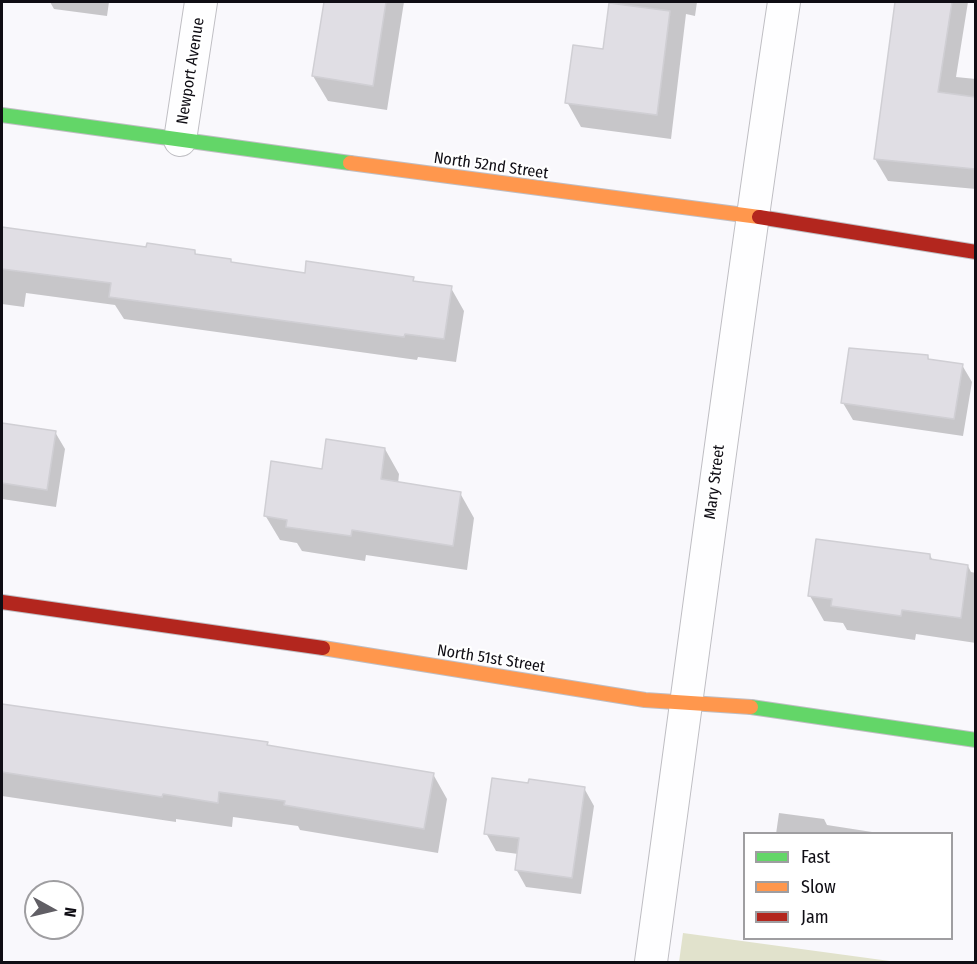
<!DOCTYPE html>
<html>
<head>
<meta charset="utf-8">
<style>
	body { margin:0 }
	#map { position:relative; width:977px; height:964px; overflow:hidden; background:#f9f8fc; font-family:"Fira Sans Condensed",sans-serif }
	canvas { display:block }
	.frame { position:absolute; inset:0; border:3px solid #0f0d14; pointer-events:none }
	.legend { position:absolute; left:743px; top:832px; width:210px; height:108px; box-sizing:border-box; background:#fff; border:2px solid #9f9ea1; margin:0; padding:8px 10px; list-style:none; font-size:18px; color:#0f0d14 }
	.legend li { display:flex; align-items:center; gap:12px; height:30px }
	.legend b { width:30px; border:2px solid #9f9ea1 }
	.north { position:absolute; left:24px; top:880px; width:60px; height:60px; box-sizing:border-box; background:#fff; border:2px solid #9f9ea1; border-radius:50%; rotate:98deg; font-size:16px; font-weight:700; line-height:24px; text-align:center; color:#0f0d14 }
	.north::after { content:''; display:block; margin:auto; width:21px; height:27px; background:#615f65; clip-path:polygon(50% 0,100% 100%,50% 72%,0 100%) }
</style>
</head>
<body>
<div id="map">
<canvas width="977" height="964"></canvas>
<div class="frame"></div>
<ul class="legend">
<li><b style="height:8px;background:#63d668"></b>Fast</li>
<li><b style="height:8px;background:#ff974d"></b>Slow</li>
<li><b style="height:8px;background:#b3261e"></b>Jam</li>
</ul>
<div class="north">N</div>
</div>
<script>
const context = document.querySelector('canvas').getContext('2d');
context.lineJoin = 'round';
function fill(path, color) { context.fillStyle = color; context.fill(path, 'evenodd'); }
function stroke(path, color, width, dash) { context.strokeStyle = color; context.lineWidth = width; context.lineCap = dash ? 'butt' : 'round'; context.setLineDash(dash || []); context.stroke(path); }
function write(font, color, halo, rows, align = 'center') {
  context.font = font + ' "Fira Sans Condensed",sans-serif'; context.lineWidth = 4.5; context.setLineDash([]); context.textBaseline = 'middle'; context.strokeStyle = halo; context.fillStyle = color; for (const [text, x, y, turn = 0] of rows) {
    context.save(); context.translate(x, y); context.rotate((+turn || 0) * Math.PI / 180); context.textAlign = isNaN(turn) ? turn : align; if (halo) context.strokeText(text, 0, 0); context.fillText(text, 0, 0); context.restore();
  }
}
fill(new Path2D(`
	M683,933l214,29h-218z`), '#e1e2cc');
fill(new Path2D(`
	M50,2h59l-2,14 -53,-7z
	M324,2h80l-17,108 -59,-9 -15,-25z
	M611,2h86l-2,14 -9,-2 -15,125 -90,-12 -14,-25 38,-51z
	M897,2h71l-12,75 20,2v110l-88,-8 -13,-22z
	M2,229l146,20 47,3 2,4 33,4 2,4 74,10 107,4 2,5 36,5 13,23 -8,51 -38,-5 -1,3 -293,-41 -9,-14 -89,-12 -2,14 -22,-3z
	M928,357l2,4 32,4 10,17 -9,54 -110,-16 -10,-17z
	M2,424l53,8 10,17 -9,58 -54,-8z
	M385,449l14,25 -1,10 62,9 14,25 -7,52 -101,-15 -1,6 -63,-10 -5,-8 -17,-3 -15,-25 58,-45z
	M930,555l3,6 35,5 3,6 5,1v70l-60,-9 -1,6 -68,-10 -4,-7 -19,-2 -14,-25z
	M2,706l265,37 2,4 164,27 14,25 -9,54 -138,-23 -2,-4 -65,-9 -1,10 -56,-8v3l-174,-26z
	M529,784l55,4 10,18 -13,88 -55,-7 -10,-18 2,-15 -22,-3 -10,-18z
	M779,813l45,6 3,6 58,9h-109z`), '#0003');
const building = new Path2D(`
	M324,2h62l-13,84 -61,-10z
	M895,2h57l-14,90 37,5v72l-101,-10z
	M609,3l61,8 -13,104 -92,-12 8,-58 30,4z
	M2,227l144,20 1,-4 48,7v4l36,5v3l74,11 1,-12 108,16 -1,4 39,5 -8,53 -39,-5 -1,3 -295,-40 2,-14 -109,-14z
	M849,348l79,7v4l35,5 -9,55 -113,-16z
	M2,423l54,8 -9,59 -45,-7z
	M326,439l59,9 -4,31 80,13 -8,54 -101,-16 -1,6 -65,-9 1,-7 -23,-4 7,-55 51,8z
	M816,539l114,15v5l38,6 -7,53 -59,-8 -1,6 -70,-10 1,-7 -24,-3z
	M2,704l266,38 -1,3 167,28 -10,56 -140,-24 1,-4 -66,-9 -1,11 -55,-9 -1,3 -160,-25z
	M492,778l36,5 1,-4 56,8 -13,91 -57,-8 4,-32 -35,-4z`);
fill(building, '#e0dee4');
stroke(building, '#d0cfd4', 1.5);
const street = new Path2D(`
	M180,140l21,-138
	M651,962c44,-320 85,-641 133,-960`);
const fast = new Path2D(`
	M2,115l348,48
	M751,707l225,33`);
const slow = new Path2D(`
	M350,163l409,54
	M323,648l322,52 106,7`);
const jam = new Path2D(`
	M759,217l217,35
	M2,602l321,46`);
stroke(street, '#bfbec3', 34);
stroke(fast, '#bfbec3', 16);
stroke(slow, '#bfbec3', 16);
stroke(jam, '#bfbec3', 16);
stroke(street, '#fefeff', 32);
stroke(fast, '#63d668', 14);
stroke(slow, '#ff974d', 14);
stroke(jam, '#b3261e', 14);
write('16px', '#0f0d14', '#fff', [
	["Newport Avenue",191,71,-81],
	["North 52nd Street",491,166,8],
	["Mary Street",715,482,-83],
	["North 51st Street",491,659,9]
]);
</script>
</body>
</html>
